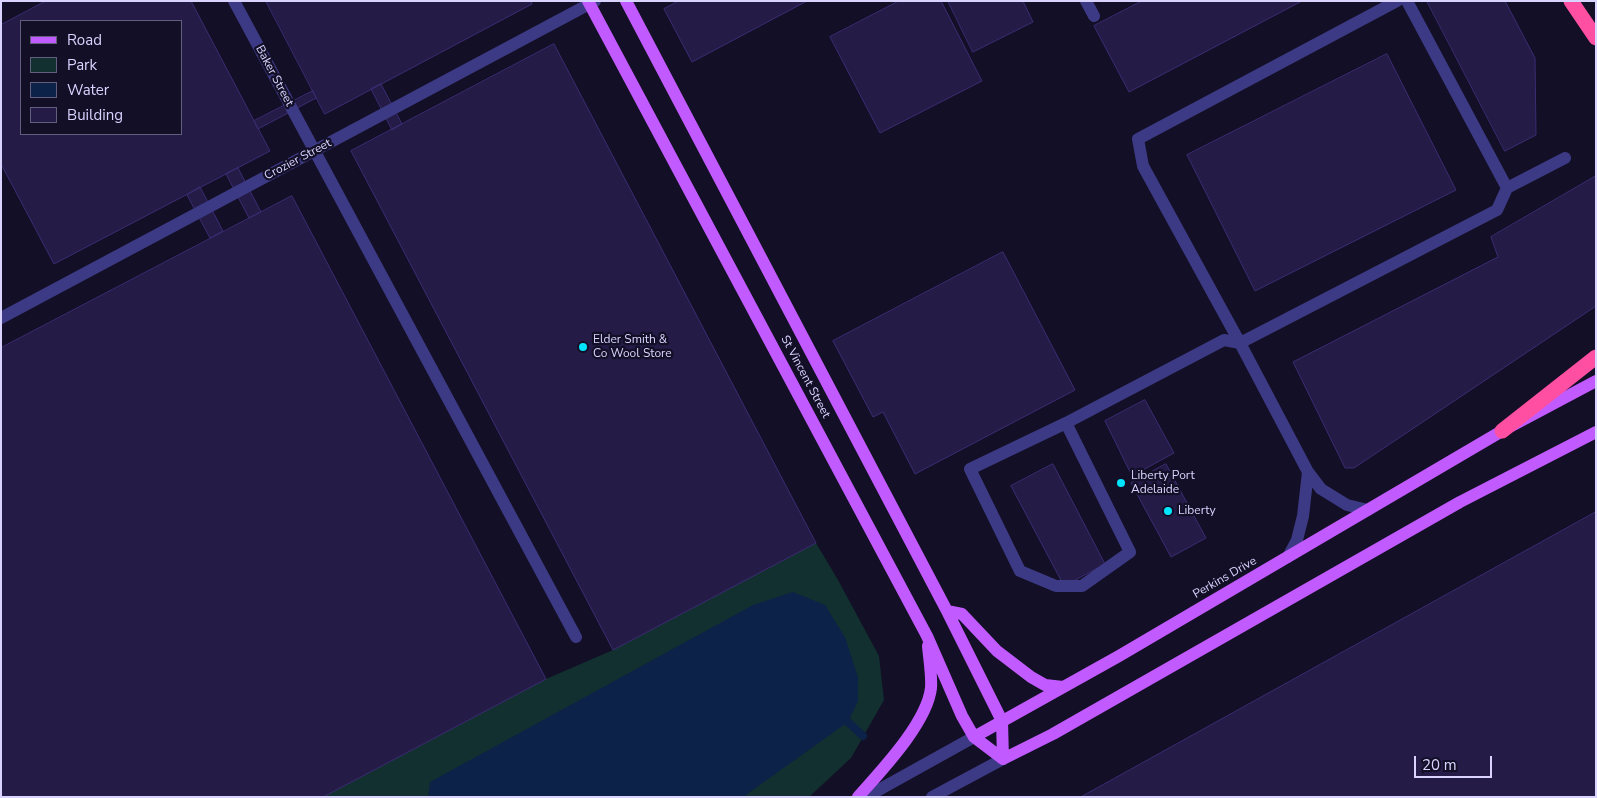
<!DOCTYPE html>
<html>
<head>
<meta charset="utf-8">
<style>
	body { margin:0 }
	#map { position:relative; width:1597px; height:798px; overflow:hidden; background:#130f26; font-family:"Nunito Sans",sans-serif }
	canvas { display:block }
	.frame { position:absolute; inset:0; border:2px solid #d9d4ff; pointer-events:none }
	.legend { position:absolute; left:20px; top:20px; width:162px; height:115px; box-sizing:border-box; background:#130f26; border:1px solid #625e7d; margin:0; padding:6px 9px; list-style:none; font-size:15px; color:#d9d4ff }
	.legend li { display:flex; align-items:center; gap:10px; height:25px }
	.legend b { width:25px; border:1px solid #625e7d }
	.scale { position:absolute; left:1414px; top:756px; width:78px; height:22px; box-sizing:border-box; border:2px solid #d9d4ff; border-top:0; padding-left:6px; font-size:15px; line-height:18px; white-space:nowrap; color:#d9d4ff; -webkit-text-stroke:4px #130f26; paint-order:stroke }
</style>
</head>
<body>
<div id="map">
<canvas width="1597" height="798"></canvas>
<div class="frame"></div>
<ul class="legend">
<li><b style="height:6px;background:#c25bff"></b>Road</li>
<li><b style="height:14px;background:#12302f"></b>Park</li>
<li><b style="height:14px;background:#0c2248"></b>Water</li>
<li><b style="height:14px;background:#241b47"></b>Building</li>
</ul>
<div class="scale">20 m</div>
</div>
<script>
const context = document.querySelector('canvas').getContext('2d');
context.lineJoin = 'round';
function fill(path, color) { context.fillStyle = color; context.fill(path, 'evenodd'); }
function stroke(path, color, width, dash) { context.strokeStyle = color; context.lineWidth = width; context.lineCap = dash ? 'butt' : 'round'; context.setLineDash(dash || []); context.stroke(path); }
function write(font, color, halo, rows, align = 'center') {
  context.font = font + ' "Nunito Sans",sans-serif'; context.lineWidth = 4.5; context.setLineDash([]); context.textBaseline = 'middle'; context.strokeStyle = halo; context.fillStyle = color; for (const [text, x, y, turn = 0] of rows) {
    context.save(); context.translate(x, y); context.rotate((+turn || 0) * Math.PI / 180); context.textAlign = isNaN(turn) ? turn : align; if (halo) context.strokeText(text, 0, 0); context.fillText(text, 0, 0); context.restore();
  }
}
fill(new Path2D(`
	M816,543l22,37 41,76 5,44 -33,58 -42,39h-486l223,-118 67,-29z`), '#12302f');
fill(new Path2D(`
	M793,592l32,13 20,32 13,40v24l-10,21 -105,75h-315l2,-15 323,-177z`), '#0c2248');
stroke(new Path2D(`
	M848,722l15,14`), '#0c2248', 8);
const building = new Path2D(`
	M46,1h145l79,150 -216,113 -53,-100v-139zM21,21h160v113h-160z
	M266,1h265l1,3 -207,110z
	M679,1h128l-115,61 -28,-53z
	M899,1h42l41,80 -102,52 -50,-96z
	M948,1h75l10,21 -60,30z
	M1142,1h160l-173,91 -35,-66z
	M1427,1h78l30,57 1,77 -31,16z
	M554,44l262,499 -203,107 -262,-499z
	M1387,54l69,136 -201,101 -68,-136z
	M381,84l21,40 -10,6 -21,-41z
	M313,91l3,7 -58,31 -4,-8z
	M238,168l23,44 -12,6 -23,-44z
	M1596,176v130l-242,162h-9l-52,-106 205,-105 -7,-20z
	M200,187l23,44 -13,7 -23,-43z
	M292,196l254,483 -223,118h-322v-449z
	M1003,252l72,138 -160,84 -32,-62 -10,5 -40,-76z
	M1145,400l29,53 -42,23 -27,-55z
	M1053,464l52,100 -41,22 -53,-100z
	M1166,464l40,74 -35,19 -40,-74z
	M1596,512v285h-515z`);
fill(building, '#241b47');
stroke(building, '#3b2d73', 1);
stroke(new Path2D(`
	M234,1l342,636
	M1086,1l8,15
	M1407,1l100,187
	M1,318l594,-317
	M1066,423l64,129 -48,34h-26l-36,-15 -50,-102 96,-46 158,-83 16,3 257,-133 10,-22 58,-30
	M1368,510l-21,-5 -26,-16 -13,-17 -68,-129 -97,-177 -5,-27 259,-138
	M1288,557l9,-17 6,-24 5,-44
	M866,797l108,-60
	M932,797l71,-38`), '#3d3a85', 12);
stroke(new Path2D(`
	M588,1l339,635 35,80 12,21 29,22
	M626,1l321,610 55,110 1,38
	M947,611l15,3 35,37 34,26 14,8 18,2
	M974,737l145,-81 383,-225 94,-50
	M1003,759l50,-25 407,-232 136,-70
	M858,797c23,-26 69,-74 73,-109 1,-12 -2,-30 -3,-42`), '#c25bff', 12);
stroke(new Path2D(`
	M1571,1l25,37
	M1502,431l94,-74`), '#ff4fa3', 15);
for (const [x, y, r, color] of [
	[583,347,5,"#00e5ff"],
	[1121,483,5,"#00e5ff"],
	[1168,511,5,"#00e5ff"]
]) { const dot = new Path2D(); dot.arc(x, y, r, 0, 2 * Math.PI); context.fillStyle = color; context.fill(dot); stroke(dot, '#130f26', 2); }
write('12px', '#d9d4ff', '#130f26', [
	["Baker Street",274,76,62],
	["Crozier Street",298,160,-28],
	["St Vincent Street",805,377,62],
	["Perkins Drive",1225,578,-30]
]);
write('12px', '#d9d4ff', '#130f26', [
	["Elder Smith &",593,340],
	["Co Wool Store",593,354],
	["Liberty Port",1131,476],
	["Adelaide",1131,490],
	["Liberty",1178,511]
], 'left');
</script>
</body>
</html>
